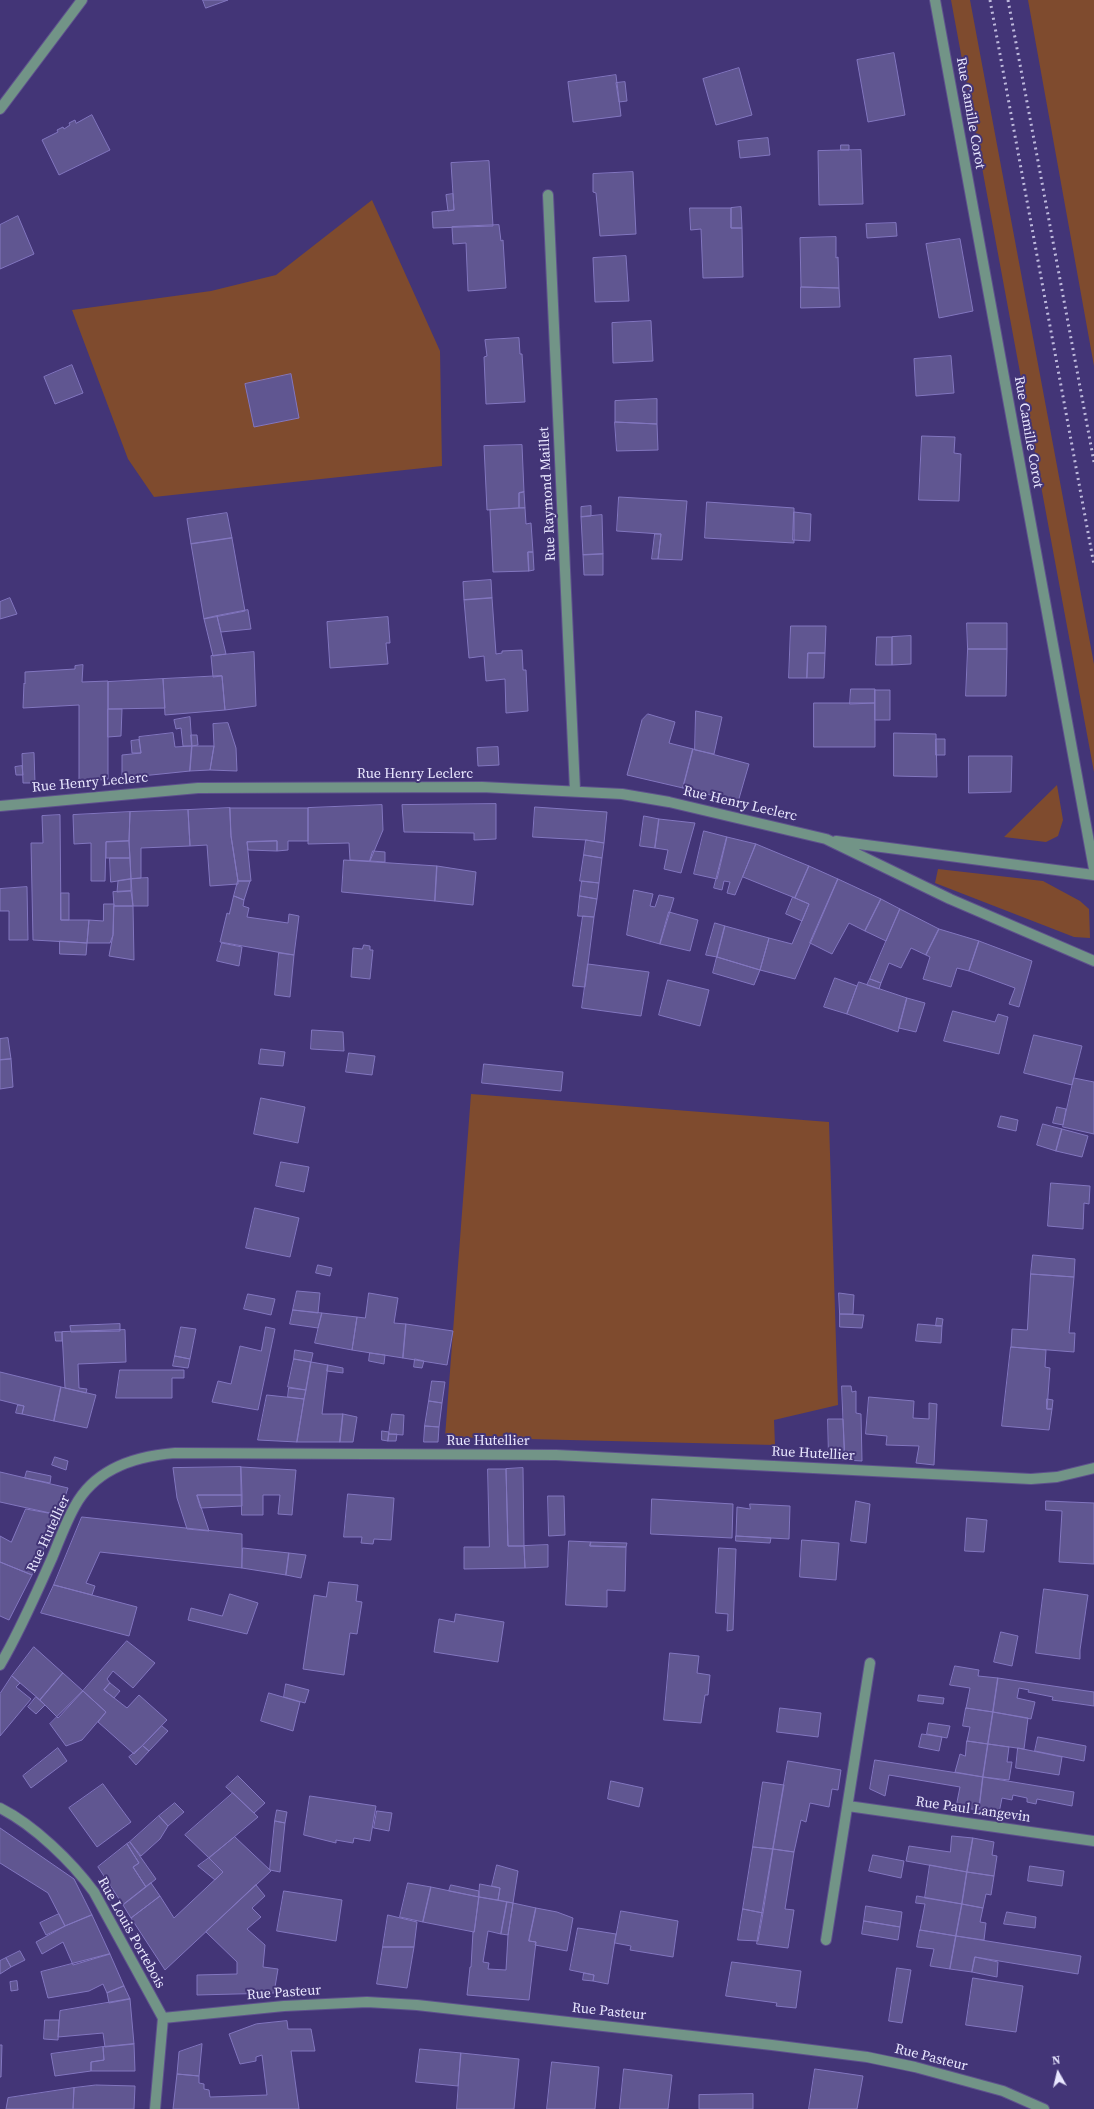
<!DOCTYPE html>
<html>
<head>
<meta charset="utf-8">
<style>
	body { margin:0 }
	#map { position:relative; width:1094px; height:2109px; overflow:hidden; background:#433577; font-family:"Source Serif 4",serif }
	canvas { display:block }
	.north { position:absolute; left:1038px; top:2053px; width:40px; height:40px; -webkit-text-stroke:3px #433577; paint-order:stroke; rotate:352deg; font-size:11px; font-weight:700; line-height:16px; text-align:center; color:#e9e7ff }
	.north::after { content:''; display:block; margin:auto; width:14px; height:18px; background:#e9e7ff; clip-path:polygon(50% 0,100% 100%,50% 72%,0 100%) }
</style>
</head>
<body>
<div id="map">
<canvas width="1094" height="2109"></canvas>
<div class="north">N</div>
</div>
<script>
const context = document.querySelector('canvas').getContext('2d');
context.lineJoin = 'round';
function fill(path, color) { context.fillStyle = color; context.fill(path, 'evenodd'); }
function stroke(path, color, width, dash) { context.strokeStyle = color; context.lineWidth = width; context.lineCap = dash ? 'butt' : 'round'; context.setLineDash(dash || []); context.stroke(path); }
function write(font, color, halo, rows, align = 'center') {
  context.font = font + ' "Source Serif 4",serif'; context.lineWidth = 4; context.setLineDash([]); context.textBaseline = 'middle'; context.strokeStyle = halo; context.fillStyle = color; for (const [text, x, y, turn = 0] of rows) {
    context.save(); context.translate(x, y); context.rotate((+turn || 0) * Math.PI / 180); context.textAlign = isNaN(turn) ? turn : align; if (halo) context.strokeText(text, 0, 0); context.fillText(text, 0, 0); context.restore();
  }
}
fill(new Path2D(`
	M951,0h19l124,664v108z
	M1028,0h66v366z
	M372,200l68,151 2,115 -288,31 -26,-38 -56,-149 139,-19 65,-16z
	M1057,785l6,35 -5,16 -12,6 -42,-5z
	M938,869l105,12 37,20 9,8 1,29 -16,-1 -139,-54z
	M471,1094l358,28 9,283 -64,15 1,25 -330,-8z`), '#7f4b2e');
const building = new Path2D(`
	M203,0h25l-22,8z
	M894,53l11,62 -37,7 -11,-62z
	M739,68l13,47 -36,10 -13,-46z
	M616,75l5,41 -48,6 -5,-40z
	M625,82l2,19 -8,1 -3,-19z
	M92,115l18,35 -51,25 -17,-35 16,-8 -1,-2 6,-3 1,2 6,-4 -1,-2 6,-3 1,3z
	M768,138l2,17 -30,3 -2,-17z
	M841,145h8v5h-8z
	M861,150l2,54 -44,1 -1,-54z
	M489,161l4,65 -60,2 -1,-16 22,-2 -3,-47z
	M633,172l3,62 -36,2 -4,-43 -3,-1v-18z
	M453,194l1,16 -6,1 -2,-16z
	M741,207l1,21h-11v-20z
	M690,208h41v20h11l1,49 -40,1 -2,-49 -10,1z
	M18,216l16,38 -34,15v-44z
	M896,223l1,13 -30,2 -1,-14z
	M499,225l2,16 2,-1 3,48 -38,3 -2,-48 -13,1 -1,-17z
	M836,237v21l2,-1 1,31 -38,-1 -1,-49z
	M960,239l13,72 -34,7 -13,-74z
	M626,256l3,45 -34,1 -2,-44z
	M801,287l38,1 1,19 -39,1z
	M651,321l2,40 -40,2 -1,-40z
	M519,338l1,16h2l3,48 -39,2 -2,-47 3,-1 -2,-16z
	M951,356l3,37 -38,3 -2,-37z
	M72,365l11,28 -28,11 -11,-27z
	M291,374l8,44 -45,9 -9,-43z
	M657,399v25l-42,-2v-21z
	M615,422l42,2 1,26 -41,1z
	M922,436l33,1 -1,16 7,1 -2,47 -40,-1z
	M522,445l2,47 -5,1v15l-32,2 -3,-64z
	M524,492l1,16h-6v-15z
	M619,497l68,4 -5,59 -24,-1 3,-25 -44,-3z
	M707,502l87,6v35l-89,-5z
	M591,506v10l-10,1v-10z
	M525,508l1,16 5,-1 2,29h-5l1,19 -36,1 -3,-62z
	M794,512l17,2 -1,27 -17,-1z
	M227,513l5,25 -41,6 -4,-25z
	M602,515l1,39 -20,1 -2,-38z
	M655,534h6l-3,25h-6z
	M232,538l13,73 -41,8 -13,-75z
	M528,552h5l1,18 -5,1z
	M603,554v21h-19l-1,-20z
	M491,580l1,18 -28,2 -1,-18z
	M10,598l7,16 -17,5v-17z
	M492,598l4,56 6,-1v-2l20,-1 1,20h3l2,41 -22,2 -1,-34 -19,2 -2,-25 -15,2 -5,-58z
	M248,610l3,19 -30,3 -4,-16z
	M217,616l9,38 -13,2 -9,-37z
	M388,617l2,26h-4l2,21 -58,4 -3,-46z
	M967,623h40v26h-39z
	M791,626h35l-1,27h-17l-1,25h-18z
	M911,636v28l-19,1v-28z
	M877,637h15v28h-16z
	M968,649h39l-1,47h-40z
	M254,652l2,54 -31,4 -3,-34 -9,1 -2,-21z
	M808,653h17l-1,25h-17z
	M83,665l-1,17 26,-1v98l-29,3v-77l-56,3 1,-25 1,1v-12l50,-3v-3z
	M222,676l3,34 -60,5 -2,-36z
	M163,679l2,29 -57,1v-27z
	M851,689h24v14l-25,1z
	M875,690h15v30h-15z
	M814,703h61v44h-61z
	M108,709h14l-1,27 -13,1z
	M696,711l26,6 -8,37 -19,-4z
	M648,714l27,8 -6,21 24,6 -10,39 -56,-13 15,-55z
	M190,717l2,29h-9l-2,-18 -5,1 -2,-9z
	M228,723l8,25 1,23 -27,-1 4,-24 -1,-22z
	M173,733l2,14 17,-1 -2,25 -68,7v-23l19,-2 -2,-16z
	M894,733l42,1 1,43 -43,-1z
	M191,735h6l1,10 -6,1z
	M936,739h9v16h-9z
	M139,740l2,13h-9l-1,-12z
	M192,746h22l-4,24 -20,1z
	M498,747l1,18 -21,1 -1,-18z
	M693,749l56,15 -11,38 -55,-14z
	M34,753l1,30h-12l-1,-29z
	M969,756h43l-1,36 -42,1z
	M22,766l1,9h-7l-1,-8z
	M496,804v35l-22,1v-7l-70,-1 -2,-27z
	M382,805l1,25 -13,31 -20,-1 -1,-17 -41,1v-36z
	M535,807l72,5 -3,31 -18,-3 -53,-3z
	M230,808h78v33h-20v9l-11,1v-10l-30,1 4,39h-13l-7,-45z
	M230,808l1,28 7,45v3l-28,2 -3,-41 -17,1 -2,-36z
	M188,810l2,36 -49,2v30l-10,1 -2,-38 1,-29z
	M130,812l-1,29 -23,1 -1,39h-14v-38l-17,1 -1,-29z
	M60,815l1,105h28l-2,23 -54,-3 -2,-97h12l-1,-27z
	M644,816l15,3 -4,29 -15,-2z
	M659,819l36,4 -14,50 -17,-4 4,-19 -13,-2z
	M704,831l23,6 -10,42 -23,-5z
	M727,837l29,7 -21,51 -8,-2 3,-11 -6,-1 -2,9 -8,-2z
	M586,840l18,3 -2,15 -18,-3z
	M129,841l1,17h-24v-16z
	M277,841v10l-29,-1 -1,-8z
	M756,844l53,22 -14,32 -52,-21z
	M373,851l12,1v10l-15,-1z
	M584,855l18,3 -3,25 -19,-2z
	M110,858h20l1,21 -20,3z
	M344,860l93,6 -2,35 -93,-9z
	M437,866l39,6 -3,33 -38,-4z
	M809,866l29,13 -43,100 -35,-9 9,-32 23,6 17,-40 -14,-6z
	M148,878v28h-15l-2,-27z
	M131,879v12l-14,1 1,-11z
	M838,879l43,20 -16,32 -16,-8 -17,31 -22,-11z
	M238,881h12l-6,19 -10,-4z
	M582,881l17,2 -2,16 -17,-3z
	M27,887l1,53h-19v-29h-9v-22z
	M634,890l19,4 -3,12 5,1 4,-12 15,3 -14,46 -33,-9z
	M131,891l2,15h-19l-1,-14z
	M61,893h8v27h-8z
	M234,896l10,4 -1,6 6,2 -2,9 41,6 1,-9 10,2 -5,39 -74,-13 7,-29 2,1z
	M580,896l17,3 -3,18 -16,-1z
	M793,897l16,7 -7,17 -16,-7z
	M881,899l19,10 -14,32 -21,-10z
	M104,904h10l-1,31 -3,8h-23l2,-23 14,1z
	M114,906h19l1,54 -25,-4 4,-21z
	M900,909l39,20 -13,26 -15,-7 -10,20 -12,-5 -8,20 -11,-4z
	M669,912l29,8 -8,31 -30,-7z
	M583,916l11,1 -9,70 -12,-1z
	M715,923l10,3 -8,31 -11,-2z
	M725,926l44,12 -9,32 -43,-13z
	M939,929l40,12 -10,30 -12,-3 -6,19 -28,-8 7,-22 -4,-2z
	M60,941l27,2 -1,12 -26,-1z
	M979,941l53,20 -13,46 -10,-3 6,-16 -46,-17z
	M222,943l20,4 -3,19 -22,-5z
	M364,945l6,1v4h3l-3,29 -19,-2 2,-29 9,1z
	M279,953l15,2 -4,42 -15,-2z
	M717,957l43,13 -6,15 -41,-12z
	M588,964l61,8 -8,44 -59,-8z
	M835,978l22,8 -10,28 -23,-7z
	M870,979l11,4 -2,6 -12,-4z
	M668,980l41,10 -9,36 -41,-11z
	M859,982l48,16 -9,34 -51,-18z
	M907,998l18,5 -9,29 -17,-4z
	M953,1011l42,11 3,-8 10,3 -9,37 -55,-13z
	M312,1030l31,2 1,19 -33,-2z
	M1034,1035l48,11 -10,39 -48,-12z
	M8,1038l3,21 -11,1v-21z
	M261,1049l24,3 -2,14 -24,-2z
	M349,1053l26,3 -3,19 -26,-3z
	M11,1059l2,28 -13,2v-29z
	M484,1064l79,8 -2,19 -79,-8z
	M1074,1078l20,4v52l-31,-7z
	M261,1098l44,9 -7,36 -44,-9z
	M1057,1107l9,2 -3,16 -10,-2z
	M1001,1116l17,4 -2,11 -18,-4z
	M1043,1124l19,5 -6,22 -19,-6z
	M1062,1129l26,7 -6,21 -26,-6z
	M281,1162l28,5 -5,25 -28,-6z
	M1051,1183l39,3 -1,18 -5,-1 -1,26 -35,-3z
	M255,1208l44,10 -9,39 -44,-9z
	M1033,1255l42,4 -1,18 -43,-3z
	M318,1265l14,3 -2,8 -14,-3z
	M1031,1274l43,3 -5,56h6l-1,19 -63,-5 1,-18 15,1z
	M297,1291l23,2 -2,20 -25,-3z
	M369,1293l29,5 -4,25 12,1 -3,34 -51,-8 5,-33 8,1z
	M839,1293l15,2 -1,19h-13z
	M248,1294l27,5 -4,16 -27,-6z
	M293,1310l29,3 -4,15 -28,-4z
	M322,1313l35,4 -5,33 -37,-7z
	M840,1314l24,1 -2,13 -22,-1z
	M937,1318l6,1 -1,7h-6z
	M120,1324v7l-49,1 -1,-6z
	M406,1324l47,7 -6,34 -44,-7z
	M918,1324l24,2 -1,17 -25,-2z
	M181,1327l15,2 -6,30 -15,-3z
	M266,1327l9,2 -17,81 -46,-8 6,-21 13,3 9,-38 21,5z
	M125,1330l1,32 -48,2 1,24 8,1 -1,4 -21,-5 -3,-56z
	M55,1332h7v9h-6z
	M1011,1347l35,3 -1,17 5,1 -3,41h5l-3,21 -47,-4z
	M295,1350l18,3 -2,9 -17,-3z
	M370,1353l15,2 -1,9 -15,-3z
	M175,1356l15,3 -2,9 -15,-2z
	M294,1359l17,3 -5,28 -18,-3z
	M415,1359l9,2 -2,7 -8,-1z
	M311,1362l17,3 -6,49h21l-3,28h-43z
	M328,1365l15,3v5l-16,-2z
	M120,1370h64v8h-12v20h-56z
	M0,1372l61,15 -7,34 -32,-7 2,-8 -24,-6z
	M432,1381l13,1 -3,21 -13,-2z
	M842,1386h9l1,6 4,-1v22l5,1 1,47 -17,-1z
	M61,1387l35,8 -9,33 -33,-7z
	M289,1388l17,2 -2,9 -16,-2z
	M267,1395l37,4 -7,43 -39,-2z
	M869,1397l45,4 -1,17 16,1v-16l8,1 -3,61 -18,-2 3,-17 -33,-1 1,-9 -21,-2z
	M1047,1399l6,1 -1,9h-5z
	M429,1401l13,2 -3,24 -14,-1z
	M18,1405l6,1 -2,8 -6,-1z
	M343,1414l14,3 -4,25h-13z
	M392,1414l12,1 -1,20 -14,-1z
	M828,1419h15l2,41 -16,-1z
	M425,1426l14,1 -1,15h-14z
	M382,1431l7,1 -1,9 -6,-1z
	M389,1434h8l-1,7h-8z
	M55,1457l13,4 -2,9 -14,-5z
	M241,1467l55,3 -4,45 -14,-1 2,-19h-17v20h-21z
	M241,1467l1,28h-45l12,36 -22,-2 -10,-31 -4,-30z
	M523,1468l1,78h-16l-2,-77z
	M488,1469h18l2,77h16l1,22 -61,1v-22h25z
	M27,1471l24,5 -1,7 -25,-5z
	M0,1472l68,16 -9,27 -59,-13z
	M348,1494l46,4 -3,42 -17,-1 -1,5 -12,-1 1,-6h-18z
	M197,1495h45v11l-41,2z
	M548,1496h16l1,39 -16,1z
	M652,1499l81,5 -1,34 -81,-4z
	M856,1501l14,3 -4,39 -15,-2z
	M1046,1501l48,2v61l-35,-2 3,-51 -16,-1z
	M750,1504l40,2 -1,33 -53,-3 1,-29 13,2z
	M26,1509l33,6 -27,60 -32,-13v-26l11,6z
	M82,1517l160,17v34l-142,-16 -14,31 9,3 -3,9 -38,-10z
	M967,1518l20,2 -3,32 -19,-1z
	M736,1536l35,2 -1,5 -34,-2z
	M802,1540l37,3 -3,37 -36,-3z
	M569,1541l22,1 -1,4 36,1 -1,44 -18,-1v17l-41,-2z
	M591,1542l36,1 -1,4 -36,-1z
	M548,1545v22l-23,1 -1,-22z
	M243,1548l46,5 -3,22 -44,-7z
	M719,1548l17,1 -3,81 -6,1 1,-17 -12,-1z
	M289,1553l17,2 -5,23 -15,-3z
	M0,1562l32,13 -23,45 -9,-4z
	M329,1582l29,3 -2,16 6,1 -5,32 -7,-1 -6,42 -41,-6 11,-74 12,2z
	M54,1585l83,22 -8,29 -88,-23z
	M1044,1589l44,6 -8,55v9l-44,-6z
	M230,1594l28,9 -11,31 -59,-14 3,-12 31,8z
	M456,1614l48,8 -6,40 -64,-10 5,-33 15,3z
	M1001,1632l17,4 -6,30 -18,-4z
	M127,1641l28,22 -22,25 -20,-17 -6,8 3,4 -6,7 23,18 12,-13 28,25 -33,34 -36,-32 8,-10 -23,-21z
	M34,1647l29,26 -23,27 -28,-24z
	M670,1653l29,3 -2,17 13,2 -2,20h-3l-4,28 -37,-3z
	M955,1666l24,4 -1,6 20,2 -5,34 -27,-4 4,-20 -20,-3z
	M63,1673l20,18 -25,27 -18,-18z
	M12,1676l8,7 -4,4 15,12 -31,37v-42z
	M998,1678l96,14v14l-42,-6 1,-3 -25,-5 1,-2 -10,-2 -2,10 18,4 -4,17 -38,-7z
	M110,1683l10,8 -6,7 -10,-8z
	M286,1684l23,6 -4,13 -21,-6z
	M83,1691l23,21 -24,28 -16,6 -16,-22z
	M269,1693l31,9 -7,29 -32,-10z
	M919,1695l25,3 -1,6 -25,-3z
	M36,1697l9,8 -9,9 -8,-7z
	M780,1708l41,5 -3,24 -41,-5z
	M966,1708l27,4 -5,32 -21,-3 3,-14 -7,-1z
	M993,1712l35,6 -4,31 -36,-5z
	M929,1723l21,3 -3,12 -20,-4z
	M162,1726l6,5 -19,20 -6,-5z
	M922,1734l20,3 -3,14 -20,-4z
	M1038,1737l48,9 -2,15 -49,-10z
	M967,1741l21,3 -5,33 -28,-5 5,-18 5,2z
	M988,1744l21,3 -2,15h5l-3,18 -26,-3z
	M143,1746l6,5 -13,14 -7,-8z
	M58,1748l9,13 -36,27 -8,-12z
	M1018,1748l44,9 -3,18 -43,-7z
	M875,1760l108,17 -4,33 -23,-3 4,-20 -71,-12 -4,21 -15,-7z
	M788,1761l53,9 -3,20 -6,-1 -3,18 -19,-4 -4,19 -5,-2 -7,32 -21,-3z
	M238,1776l27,27 -11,10 -28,-26z
	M983,1777l91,15 -2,14 -35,-7 -1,5 -9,-2v-4l-14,-3 -1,5 -10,-2 -3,15 -20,-3z
	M611,1781l32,7 -4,19 -31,-8z
	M763,1782l21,3 -11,64 -20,-2z
	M103,1784l28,38 -34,25 -28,-39z
	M233,1793l25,24 -49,41 -24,-23z
	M310,1796l66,10 -6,35 -16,-3 -1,5 -17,-3v3l-32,-8z
	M175,1803l9,9 -16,14 -9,-10z
	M277,1810l10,2 -2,11 -10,-2z
	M377,1811l15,2 -3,18 -15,-3z
	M159,1816l9,10 -8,13 -19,17 -11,-14z
	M275,1821l10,2 -5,49 -10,-2z
	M0,1828l74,51 18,36 -27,11 -17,-33 -48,-30z
	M952,1836l21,2 -6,34 -61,-11 3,-15 41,6z
	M235,1837l36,34 -106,99 -34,-52 29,-22 14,22 49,-46 -14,-14z
	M973,1838l21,4 -2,13 5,1 -3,20 -27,-4z
	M130,1842l26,37 -10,8 -13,-20 6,-4 -12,-19z
	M127,1844l12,19 -6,4 13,20 -23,18 -25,-38z
	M753,1847l20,2 -10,64 -20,-4z
	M773,1849l21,3 -9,57 9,1 -6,38 -31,-4z
	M873,1855l31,6 -3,17 -32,-7z
	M209,1858l14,14 -8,8 -17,-14z
	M497,1865l21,6 -5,32 -15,-3 2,-12 -8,-2z
	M930,1865l37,7 -5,32 -37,-6z
	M1030,1866l34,5 -2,15 -34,-5z
	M967,1872l27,4 -3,19 -5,-1 -3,14 -21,-4z
	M151,1883l9,13 -29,22 -8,-13z
	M408,1883l23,4 -8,35 -23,-5z
	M480,1884l20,4 -2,12 -19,-3z
	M256,1885l9,11 -13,12 9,9 -14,12 18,16 -2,22 15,2 -4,24 -77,2v-20l40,-1v-12l-31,-30z
	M451,1885l28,6v6l-30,-6z
	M431,1887l48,10 -5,35 -51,-10z
	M284,1891l58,9 -6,41 -59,-10z
	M917,1896l45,8 -6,32 -36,-6 5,-26 -9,-1z
	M479,1897l28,5 -6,32 -13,-3 -5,31 6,1 -1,6 18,1 2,-35 5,-32 23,5 -7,33 7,1 -7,58 -62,-5 3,-28h1l2,-35h1z
	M507,1902l6,1 -5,32 -7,-1z
	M962,1904l21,4 -3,14 6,1 -2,17 -28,-4z
	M866,1906l36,6 -2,15 -36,-6z
	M536,1908l21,4 16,6 -6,33 -32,-6 1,-3 -7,-1z
	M743,1909l20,4 -5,28 -20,-1z
	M621,1911l57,10 -5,36 -43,-7 1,-4 -16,-3z
	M1007,1912l29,5 -1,11 -31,-4z
	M59,1914l6,12 -19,9 -6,-12z
	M92,1915l18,39 -37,11 -10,-23 -21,12 -6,-12 29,-16z
	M388,1915l29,7 -3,25h-31z
	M864,1921l36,6 -2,13 -36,-6z
	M578,1928l38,6 -8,50 -15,-3 1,-6 -24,-5z
	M920,1930l36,6 -6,33 -20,-3 4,-17 -17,-2z
	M956,1936l125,20 -3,18 -103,-17 -3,15 -22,-3z
	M383,1947h31l-7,41 -30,-4z
	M20,1951l5,9 -14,7 -5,-9z
	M110,1954l14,32 -17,7 -4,-9 -14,7 -41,7 -7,-26z
	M975,1957l23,5 -1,15 -25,-5z
	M6,1958l5,9 -11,7v-13z
	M732,1962l69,9 -5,37 -20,-2 1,-3 -51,-7z
	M897,1968l14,2 -9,53 -13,-2z
	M584,1973l10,2 -1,6 -10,-1z
	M973,1978l50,8 -7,46 -50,-7z
	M17,1981l1,9 -7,1 -1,-9z
	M124,1986l6,13 -21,4 -2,-10z
	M130,1999l4,45 -29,3 -2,-14 -45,4 2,-26z
	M45,2020h14l-1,20 -14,-1z
	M287,2021l1,8h23l4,22h-24l8,58h-126l4,-35 22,2v7l5,1v5l5,1 1,7 57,-2 -5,-40 -6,2v4l-16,3 -11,-30 27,-10z
	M134,2044l1,27h-44v-9l13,-2 -1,-13z
	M202,2044l-3,32 -22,-2 2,-22z
	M0,2045h2l-1,32h-1z
	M103,2047l1,13 -13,2v9l-36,5 -4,-22z
	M420,2049l41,4 -3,33 -42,-4z
	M461,2053l58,6 -5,50h-57z
	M552,2062l47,5 -4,42h-48z
	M624,2069l48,6 -4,34h-48z
	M815,2069l48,7 -6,33h-48z
	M96,2085l39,1 -1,23h-61l1,-21z
	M74,2088l-1,21h-67l2,-11z
	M753,2094v15h-54v-14z`);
fill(building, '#605691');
stroke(building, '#8276bf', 1);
const minor = new Path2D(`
	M935,0l159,869
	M0,109l82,-109
	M548,195l27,595
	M0,806l198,-18 284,-1 140,7 47,8 157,37 124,60 144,62
	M836,841l258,34
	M0,1665c20,-34 36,-71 52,-107 7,-17 14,-36 23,-52 20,-37 61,-50 100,-53l381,2 475,24 26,-2 37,-9
	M848,1806l246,35
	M0,1808c34,17 72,54 94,84l69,126 -8,91
	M826,1940l44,-277
	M163,2018l121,-12 83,-4 50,3 355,40 95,12 48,10 88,24 41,18`);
stroke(minor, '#5e518d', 12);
stroke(minor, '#729487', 10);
stroke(new Path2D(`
	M990,0l104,565
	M1008,0l86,462`), '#beb9dc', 3, [2, 4]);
write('14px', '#e9e7ff', '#433577', [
	["Rue Camille Corot",970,113,80],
	["Rue Camille Corot",1028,432,80],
	["Rue Raymond Maillet",548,494,-93],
	["Rue Henry Leclerc",415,774],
	["Rue Henry Leclerc",90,783,-5],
	["Rue Henry Leclerc",740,804,13],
	["Rue Hutellier",488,1441],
	["Rue Hutellier",813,1454,3],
	["Rue Hutellier",49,1534,-65],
	["Rue Paul Langevin",973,1810,8],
	["Rue Louis Portebois",131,1933,61],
	["Rue Pasteur",284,1993,-4],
	["Rue Pasteur",609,2012,6],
	["Rue Pasteur",931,2058,14]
]);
</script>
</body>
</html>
